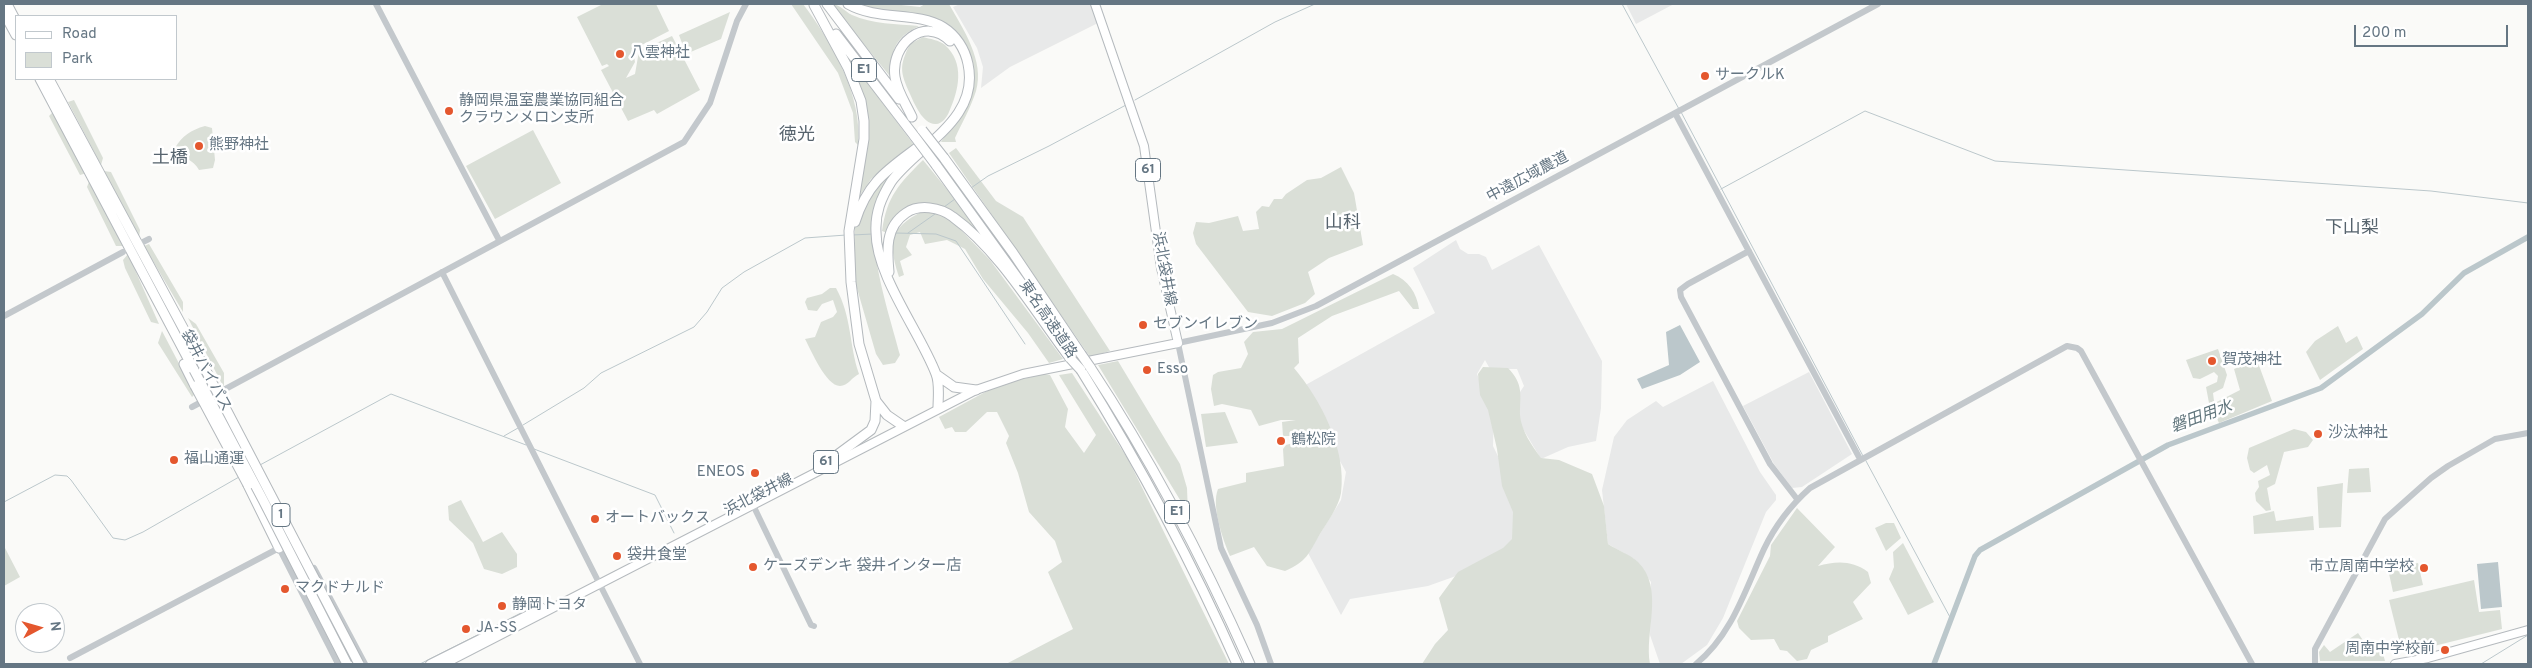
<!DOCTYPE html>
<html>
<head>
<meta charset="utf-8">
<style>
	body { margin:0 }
	#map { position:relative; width:2532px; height:668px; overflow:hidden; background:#fafaf8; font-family:Overpass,sans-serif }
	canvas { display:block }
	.frame { position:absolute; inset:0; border:5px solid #657683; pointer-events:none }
	.legend { position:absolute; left:15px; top:15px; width:162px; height:65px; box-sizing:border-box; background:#fff; border:1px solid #c1c8cd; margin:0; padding:6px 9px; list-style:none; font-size:15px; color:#657683 }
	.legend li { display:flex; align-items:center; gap:10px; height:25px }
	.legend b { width:25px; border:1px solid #c1c8cd }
	.north { position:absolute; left:15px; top:603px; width:50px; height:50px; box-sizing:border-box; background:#fff; border:1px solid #c1c8cd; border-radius:50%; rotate:84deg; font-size:14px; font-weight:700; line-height:20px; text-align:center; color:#657683 }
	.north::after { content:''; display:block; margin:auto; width:18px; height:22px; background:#e4572e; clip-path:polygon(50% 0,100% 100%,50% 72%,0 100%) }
	.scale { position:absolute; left:2354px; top:25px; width:154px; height:22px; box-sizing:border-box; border:2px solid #657683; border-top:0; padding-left:6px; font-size:15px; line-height:18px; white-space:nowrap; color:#657683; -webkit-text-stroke:4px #fff; paint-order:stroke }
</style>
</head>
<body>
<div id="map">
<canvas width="2532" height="668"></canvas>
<div class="frame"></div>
<ul class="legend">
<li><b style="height:6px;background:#fff"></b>Road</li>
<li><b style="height:14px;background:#dadfd7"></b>Park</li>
</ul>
<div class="north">N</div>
<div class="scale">200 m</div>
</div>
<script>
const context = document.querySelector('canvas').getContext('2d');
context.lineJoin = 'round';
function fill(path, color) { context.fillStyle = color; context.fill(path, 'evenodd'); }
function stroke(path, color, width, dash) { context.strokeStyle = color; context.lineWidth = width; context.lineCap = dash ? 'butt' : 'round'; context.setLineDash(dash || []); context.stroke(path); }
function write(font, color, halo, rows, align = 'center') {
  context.font = font + ' Overpass,"Noto Sans JP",sans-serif'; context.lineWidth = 5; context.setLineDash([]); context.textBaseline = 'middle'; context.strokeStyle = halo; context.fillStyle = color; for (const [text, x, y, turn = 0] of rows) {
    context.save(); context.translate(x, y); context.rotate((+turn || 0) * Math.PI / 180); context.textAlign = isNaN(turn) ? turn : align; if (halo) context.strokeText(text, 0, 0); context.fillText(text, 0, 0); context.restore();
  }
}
fill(new Path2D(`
	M960,4h131l7,19 -88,44 -29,21 2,-21 -6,-19 -24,-41z
	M1626,4h48l-38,20z
	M1456,240l4,9 8,5h11l7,3 6,13 47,-25 63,116 -1,47 -5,33 -28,6 -27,12 -31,-52 14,-21 -7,-17h-27l-5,-9 -8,14 17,37 -1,35 25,51 33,45 -123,44 -78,13 -9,16 -33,-62 33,-53 5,-28 -46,-84 135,-75 -22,-45z
	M1809,372l43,82 -50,33 -10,1 -18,-24 -31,-58z
	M1713,381l47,91 16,23v5l-10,12 -43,106 -16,27 -26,19h-21l-10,-29 1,-53 -17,-23 -26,-15 -6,-54 12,-53 13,-17 29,-19 7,6z`), '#e8e9e9');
fill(new Path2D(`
	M603,4h53l13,27 -35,18 -2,-2 3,15 -9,16 9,-4 4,-23 33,-15 28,54 -43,24 -3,-4 -26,11 -27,-51 8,-4 -2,-2 -5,2 -25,-49z
	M791,4h12c29,38 60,92 55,141l-3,-3 -2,-29 -15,-40z
	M831,4c9,0 13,7 21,11 20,9 45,9 67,11 -26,13 -29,25 -26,54z
	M850,4h42l28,3 5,-3h24c14,25 36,57 27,87 -5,16 -14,32 -21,47l1,4h-15l16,-24 15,-45 -27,-46z
	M730,12l-9,27 -35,15 -7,-19z
	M923,37c7,2 16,3 22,8 20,18 14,45 4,67 -2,5 -7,12 -13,12 -13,1 -22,-21 -26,-30 -10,-22 -11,-28 0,-50z
	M848,57l66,88 -43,34 -14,21 8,-44 -7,-71z
	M74,100l29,58 -2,7 -33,-63z
	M53,112l34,61 -7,2 -31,-59z
	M205,126l7,2 3,32 -2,8 -14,2c-5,-10 -18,-13 -24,-22 7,-12 16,-18 30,-22z
	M533,130l28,53 -66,36 -29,-53z
	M956,148l40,53 27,16 87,134 -20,6 -141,-204z
	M920,151c-11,10 -25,20 -34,32 -30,38 3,128 14,172l-5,8 -12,2 -7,-11 -22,-76 1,-52 15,-32 13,-17z
	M923,160l54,66 -3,3c-18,-11 -45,-31 -66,-17 -7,4 -13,15 -18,22l-8,-3c5,-35 17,-47 41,-71z
	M1341,167l13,26 9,52 -34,13 -21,14 7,22 -10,9 -33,13 -24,-4 -52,-68 -3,-11 3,-11 13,1 29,-7 5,15 16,-2 -3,-17 6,-6 7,1 5,-8h8l4,-5 21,-14 14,-2z
	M104,171l7,1 29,58 -1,8z
	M90,179l34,67h-8l-29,-59z
	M929,208l24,14 37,38 73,99 -14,4 -21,-30 -45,-54 -18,-30 -18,-9 -22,4 -5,-12 -10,3 -4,12 6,8 -12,6 4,14 -5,2c-13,-40 -7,-51 30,-69z
	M149,244l34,58v10l-39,-66z
	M128,254l31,70 -8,-2 -26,-54 -2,-8z
	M1393,274c15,6 24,19 26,35h-6l-14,-18 -67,25 -34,22 1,25 -5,5c27,32 53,82 47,125 -2,13 -14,30 -21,41 -12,21 -13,27 -35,37l-18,-5 -13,-19 -24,9c-7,-16 -19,-50 -12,-67l28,-7v-9l38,-7 -1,-17 3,-4 7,-2v-7h-10l-1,-14 14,-2h-15l-22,6 -8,-16 -29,-6 -8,2 -3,-17 2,-14 5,-3 23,-4 7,-14 -4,-12 9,-10 29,-3z
	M830,288h6c16,29 13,57 23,86 -7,3 -11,12 -19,12 -14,0 -29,-36 -35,-47l10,-2 6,-15 12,-5 4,-5 -4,-12 -11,4 -5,7 -9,-1 -3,-8 2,-4 15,-4z
	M188,318l8,6 28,49v15z
	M2338,326l8,17 11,-7 6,13 -43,31 -14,-28 9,-11z
	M162,331l33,63 -3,3 -34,-54z
	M2218,349l9,26 -4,13 -10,5 1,8 -5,2 -3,-16 11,-5 1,-6 -4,-4 -14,7 -7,-1 -7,-18z
	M2257,360l15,41 -53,22 -8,-18 29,-15 -6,-21z
	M1118,361l62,103 7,24 1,25 -90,-148z
	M1483,367l25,1c16,17 12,26 12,47 1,15 12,31 21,43l18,2 33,14 12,32 4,38c9,6 23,11 30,18 27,27 6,70 12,102h-228l13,-20 13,-14 -9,-32 19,-26 45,-24 9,-9 1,-27 -11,-26 -5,-37 -9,-39 -8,-15 -2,-21z
	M1072,373l56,86 101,205h-223l67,-35 -25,-57 14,-10 -7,-21 -26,-29 -11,-39 -12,-30 3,-7 -12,-24h-10l-21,20h-11l-3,-5 -7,2 -6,-12 61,-33 45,-10 5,1 18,34 -3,18 19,26 12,-18 -37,-60z
	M1225,412l13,31 -32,4 -5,-33z
	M2294,429l12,3 7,8 -5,7 -24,5 -9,32 -8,4 4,22 -5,1 -10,-10 -1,-8 4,-6 -1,-6 12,-6 -3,-10 -13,8 -4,-3 -3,-12 2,-10z
	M2369,468l2,24 -24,1 2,-24z
	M2343,483l-2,44 -22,1 -2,-41z
	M461,500l22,42 19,-10 15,22v13l-15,7 -18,-5 -11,-26 -24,-23 -1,-14z
	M1797,508l38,39 -17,19c18,-5 34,-6 50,6l3,11 -18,19 10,17 -35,17v6l-17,8 -4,9 -10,2 -10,-10 -7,-1 -6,-11 -23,1 -12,-12 -2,-7 33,-65 1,-11z
	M2274,511l2,10 37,-5 1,14 -60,4 -1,-18z
	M1886,523h8l7,15 -15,13 -11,-23z
	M1903,543l31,59 -26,13 -19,-36 5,-12 -1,-15z
	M4,546l16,31 -16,9z
	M2418,563l5,22 -30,7 -5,-23z
	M2474,580l5,32 21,-2 2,19 -92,23 -9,-4 -12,-48z
	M2358,633l13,19 11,-2 3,11h-65l-1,-9 5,-7 6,7z`), '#dadfd7');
fill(new Path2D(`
	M1680,325l20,37 -20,13 -38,14 -5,-10 32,-14 -3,-33z
	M2498,562l4,45 -21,2 -4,-45z`), '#bbc7cb');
stroke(new Path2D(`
	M1622,4l57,105
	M1135,100l140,-78 40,-18
	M1681,112l182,344
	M971,188l17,-12 61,-30 77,-41
	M1721,189l144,-78 130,50 436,30 97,12
	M944,207l11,-8
	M895,233l41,1 20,7 69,103
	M908,233l27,-19
	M852,235l21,-1
	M523,425l61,-37 17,-15 93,-46 13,-15 15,-24 22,-16 61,-34 41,-3
	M504,436l14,-8
	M534,449l121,46 19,38
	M1866,461l85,158
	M260,465l131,-71 135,51
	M4,502l51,-27 12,1 4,4 42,58 12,2 18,-8 96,-55
	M420,664l101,-51
	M2481,664l47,-29`), '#bbc7cb', 1);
stroke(new Path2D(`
	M1934,664l41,-108 5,-6 188,-105 153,-57 101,-74 42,-41 64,-36`), '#bbc7cb', 5.5);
const major = new Path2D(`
	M430,664l112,-56
	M444,664l532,-274 47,-16 155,-31 -17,-75 -17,-122 -49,-142
	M2395,664l33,-6 100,-28`);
const highway = new Path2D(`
	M7,4l9,17
	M827,4l72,95
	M848,4c30,17 68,7 95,23 13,8 22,22 25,37 12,56 -50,81 -77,118 -10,16 -16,31 -15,50 0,44 44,100 60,142 4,10 2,23 2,34
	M814,5l34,63 13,33 3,20v18l-15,92 2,51 8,62 17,57 -1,20 -4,9 -38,28
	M4,13l12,22
	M836,34l79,103
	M40,79l154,291
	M49,79l154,286
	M912,117c-6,-13 -15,-26 -17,-40 -5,-32 29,-62 55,-36
	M944,158l69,95 68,101
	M936,165l88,122
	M855,222c14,-45 38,-55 72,-82
	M889,272c-2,-22 -4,-45 17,-59 13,-9 34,-6 47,4 47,34 82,95 117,141
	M184,364l11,22
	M1090,367c63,95 114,194 160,297
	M1081,370c59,95 111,192 156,294
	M937,375l17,12 22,3
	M876,401l11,14 16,11
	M248,485l31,63`);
stroke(major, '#b5babe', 10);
stroke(highway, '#b4b9bd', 11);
stroke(new Path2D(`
	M376,4l123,236
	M1675,113l185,346
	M143,242l6,-3
	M1749,251l-61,33 -8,6 1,7 89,167 27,35
	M442,272l198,392
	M4,316l119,-64
	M192,407l492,-265 26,-39 27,-82 9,-17
	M753,505l58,120 3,1
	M279,548l59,116
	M314,568l51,96
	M70,658l211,-111
	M1271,664l-14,-39 -36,-77 -43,-205 94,-20 44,-17 562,-302
	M1696,664c36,-29 49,-74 68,-115 11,-23 26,-43 46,-61l257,-142 10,2 4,3 171,313
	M2315,664v-15l70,-130 46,-41 17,-12 47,-27 33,-6`), '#c3c8cc', 6);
stroke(major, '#fff', 8);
stroke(highway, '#fff', 9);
const highwayBridge = new Path2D(`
	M922,130l22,28
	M915,137l21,28
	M1081,354l9,13
	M1070,358l11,12
	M203,365l156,299
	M194,370l69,130 84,164
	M195,386l53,99`);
stroke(highwayBridge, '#b4b9bd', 11, []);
stroke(highwayBridge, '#fff', 9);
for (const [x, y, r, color] of [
	[620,54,5,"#e4572e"],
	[1705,76,5,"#e4572e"],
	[449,111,5,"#e4572e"],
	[199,146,5,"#e4572e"],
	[1143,325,5,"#e4572e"],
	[2212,361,5,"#e4572e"],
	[1147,370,5,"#e4572e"],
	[2318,434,5,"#e4572e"],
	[1281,441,5,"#e4572e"],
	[174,460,5,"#e4572e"],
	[755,473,5,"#e4572e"],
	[595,519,5,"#e4572e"],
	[617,556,5,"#e4572e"],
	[753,567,5,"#e4572e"],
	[2424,568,5,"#e4572e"],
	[285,589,5,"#e4572e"],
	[502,606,5,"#e4572e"],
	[466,629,5,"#e4572e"],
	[2445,650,5,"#e4572e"]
]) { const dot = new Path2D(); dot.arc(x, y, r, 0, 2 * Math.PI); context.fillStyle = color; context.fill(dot); stroke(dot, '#fff', 2); }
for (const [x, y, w] of [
	[864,70,25],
	[1148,170,25],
	[826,462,25],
	[1177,512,25],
	[281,515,18]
]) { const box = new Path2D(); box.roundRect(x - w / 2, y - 11.5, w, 23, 4); context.fillStyle = '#fff'; context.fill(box); stroke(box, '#657683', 1); }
write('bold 14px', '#657683', null, [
	["E1",864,70],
	["61",1148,170],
	["61",826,462],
	["E1",1177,512],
	["1",281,515]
]);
write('15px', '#657683', '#fff', [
	["八雲神社",630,54],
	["サークルK",1715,76],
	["静岡県温室農業協同組合",459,102],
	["クラウンメロン支所",459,119],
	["熊野神社",209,146],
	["セブンイレブン",1153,325],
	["賀茂神社",2222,361],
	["Esso",1157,370],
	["沙汰神社",2328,434],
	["鶴松院",1291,441],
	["福山通運",184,460],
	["ENEOS",745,473,"right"],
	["オートバックス",605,519],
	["袋井食堂",627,556],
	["ケーズデンキ 袋井インター店",763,567],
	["市立周南中学校",2414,568,"right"],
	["マクドナルド",295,589],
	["静岡トヨタ",512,606],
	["JA-SS",476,629],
	["周南中学校前",2435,650,"right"]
], 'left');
write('15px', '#657683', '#fff', [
	["中遠広域農道",1528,178,-28],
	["浜北袋井線",1163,269,80],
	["東名高速道路",1047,320,56],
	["袋井バイパス",205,371,62],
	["浜北袋井線",759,496,-27]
]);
write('italic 16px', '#60757c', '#fff', [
	["磐田用水",2202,418,-20]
]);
write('18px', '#57646e', '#fff', [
	["徳光",797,136],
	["土橋",170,159],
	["山科",1343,224],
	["下山梨",2352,229]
]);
</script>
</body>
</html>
